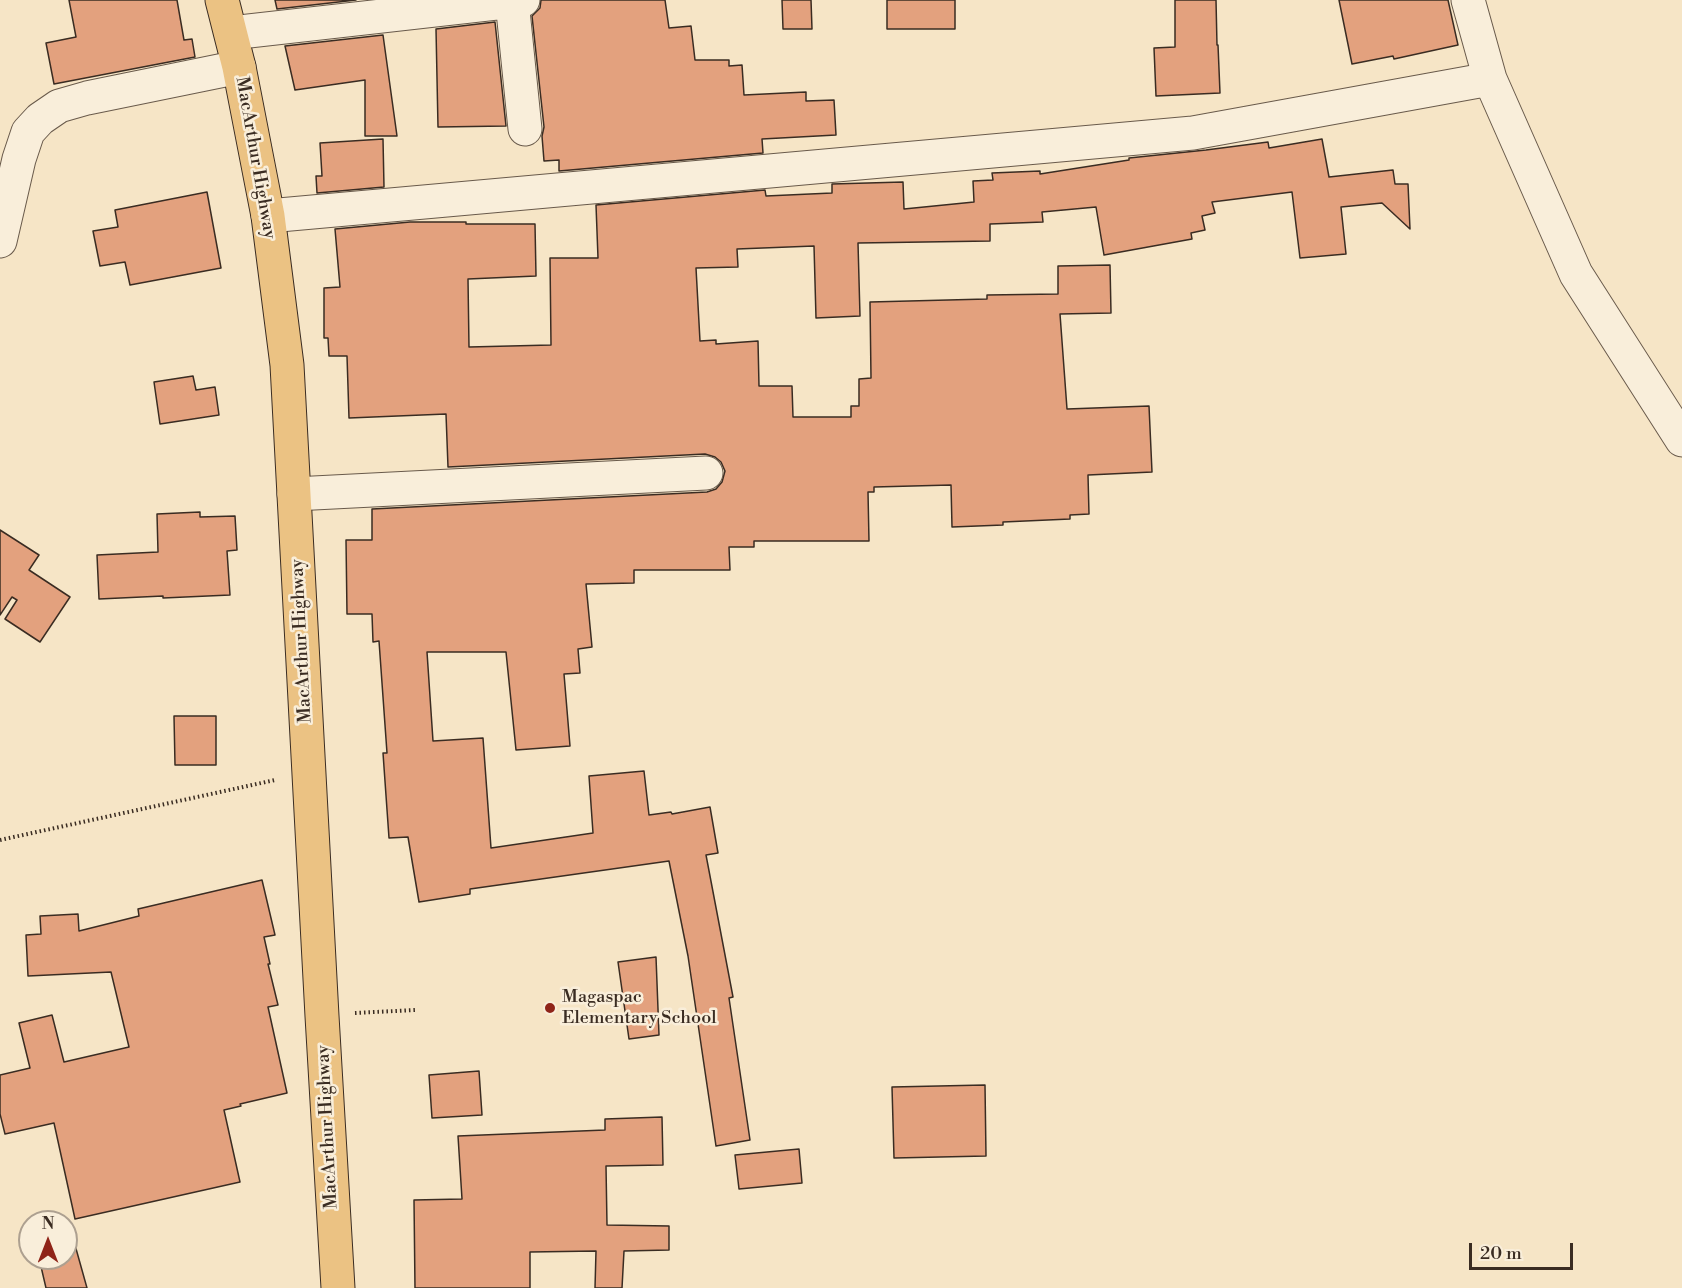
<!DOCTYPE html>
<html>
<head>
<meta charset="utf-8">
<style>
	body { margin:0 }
	#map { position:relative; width:1682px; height:1288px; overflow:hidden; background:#f6e5c6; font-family:"Libre Bodoni",serif }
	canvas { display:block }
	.north { position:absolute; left:18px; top:1210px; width:60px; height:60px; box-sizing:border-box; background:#f9eeda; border:2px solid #ada090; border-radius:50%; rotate:0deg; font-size:16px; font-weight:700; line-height:24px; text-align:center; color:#3a2c22 }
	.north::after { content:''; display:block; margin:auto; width:21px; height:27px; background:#8f2418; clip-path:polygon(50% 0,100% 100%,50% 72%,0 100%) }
	.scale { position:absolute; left:1469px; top:1243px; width:104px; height:27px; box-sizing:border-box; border:3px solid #3a2c22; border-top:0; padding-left:8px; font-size:18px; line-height:21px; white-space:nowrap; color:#3a2c22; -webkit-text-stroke:4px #f9eeda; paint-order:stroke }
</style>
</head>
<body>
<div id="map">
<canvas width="1682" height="1288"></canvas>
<div class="north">N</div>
<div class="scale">20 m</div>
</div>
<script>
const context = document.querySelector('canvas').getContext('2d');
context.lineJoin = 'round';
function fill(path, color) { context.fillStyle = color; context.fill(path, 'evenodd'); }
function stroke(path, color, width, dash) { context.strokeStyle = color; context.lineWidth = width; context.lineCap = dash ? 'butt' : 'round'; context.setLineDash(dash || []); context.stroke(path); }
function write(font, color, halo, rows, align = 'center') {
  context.font = font + ' "Libre Bodoni",serif'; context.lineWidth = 5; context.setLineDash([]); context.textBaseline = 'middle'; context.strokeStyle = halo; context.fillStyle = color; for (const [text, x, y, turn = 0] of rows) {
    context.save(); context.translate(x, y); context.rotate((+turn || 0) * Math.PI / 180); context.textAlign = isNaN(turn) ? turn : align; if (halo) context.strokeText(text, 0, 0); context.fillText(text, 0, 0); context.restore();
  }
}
const building = new Path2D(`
	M69,0h108l7,40 8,-1 3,18 -141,27 -8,-41 30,-6z
	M275,0h81l-79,9z
	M541,0h124l4,28 22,-2 4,34h34v6l13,-1 2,30 62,-3v9l28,-1 2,35 -74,4 1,14 -204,18v-11l-15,1 -2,-25 2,-9 -12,-111 8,-8z
	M782,0h29l1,29h-29z
	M887,0h68v29h-68z
	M1175,0h41l1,45h1l2,48 -64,3 -2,-48 21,-1z
	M1339,0h109l10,45 -64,14 -1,-3 -41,8z
	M495,22l11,104 -68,1 -2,-98z
	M383,35l14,101h-32v-56l-70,10 -10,-44z
	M383,139l1,48 -67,6 -1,-17h6l-2,-33z
	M1322,139l7,38 64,-7 2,14h13l2,45 -28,-26 -41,4 5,47 -46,4 -8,-66 -80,10 3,11 -13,3 3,14 -14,3 1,6 -88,16 -8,-48 -54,5 1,10 -53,2v17l-132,2 2,73 -44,2 -2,-72 -77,3 1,18 -42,1 4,73 16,-1v4l42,-3 1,45h33l1,31h58v-11h8v-27l12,-1 -1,-76 117,-3v-4l71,-1v-28l52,-1 1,48 -51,1 7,95 82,-3 3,66 -64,3 1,39 -19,1v4l-67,3v3l-51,2 -1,-42 -77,2v5h-6l1,49h-115v6h-25l1,23h-96v13l-48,1 6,63 -14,2 2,24 -16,1 6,72 -54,4 -10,-98h-79l6,89 50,-3 8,110 102,-15 -4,-57 55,-5 5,44 22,-3 1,2 38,-7 8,46 -12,2 27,142 -4,1 21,142 -34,6 -28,-190 -19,-95 -199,28v5l-51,8 -11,-65 -19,1 -6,-85h4l-8,-112 -6,1 -1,-28h-25l-1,-74h26v-31l335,-17 9,-3 6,-7 3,-11 -4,-9 -6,-5 -10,-3 -257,13 -2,-53 -97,4 -2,-62h-18l-1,-18h-4v-50l16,-1 -5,-58 75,-7h56v2h69l1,52 -68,3 1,68 82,-2 -1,-87h48l-2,-53 169,-15 1,6 66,-3v-9l71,-2 1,27 70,-7 -1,-21 20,-1 -1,-7 48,-2v3l89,-14v-2l77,-8 62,-8 1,6z
	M207,192l14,76 -91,17 -5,-23 -25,4 -7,-35 25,-4 -3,-17z
	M193,376l3,14 19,-3 4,28 -59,9 -6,-42z
	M200,512v5l35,-1 2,34 -10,1 3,44 -67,3v-2l-64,3 -2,-44 61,-3 -1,-38z
	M0,530l39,25 -10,15 41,27 -30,45 -35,-23 12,-19 -5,-3 -12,18z
	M174,716h42v49h-41z
	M262,880l13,55 -11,2 6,27h-2l10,41 -10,2 19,86 -47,11 1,2 -17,4 16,72 -165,37 -21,-96 -49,11 -5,-20v-39l30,-7 -11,-45 33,-8 12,47 65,-15 -18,-75 -83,4 -2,-41 15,-1 -1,-18 38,-2 1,17 60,-15 -1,-7z
	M656,957l3,78 -30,4 -11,-77z
	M479,1071l3,44 -50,3 -3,-43z
	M985,1085l1,71 -92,2 -2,-71z
	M662,1117l1,48 -57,1 1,59 62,1v24l-45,1 -2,37h-27l1,-37 -66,1v36h-115l-1,-88 48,-1 -4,-63 147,-6v-11z
	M799,1149l3,34 -63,6 -4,-34z
	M68,1220l19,68h-41l-7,-30h27v-36h-19z`);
fill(building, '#e3a17e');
stroke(building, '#3a2c22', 1.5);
const minor = new Path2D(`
	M1468,0l22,79 86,195 106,166
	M512,1l13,128
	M231,33l292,-33
	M268,216l925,-83 297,-54
	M0,241l19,-82 9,-27 12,-13 19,-13 28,-8 152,-31
	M294,494l412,-21`);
const highway = new Path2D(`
	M222,0l17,67 29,149 19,149 35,651 16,272`);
stroke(minor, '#695a4b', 35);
stroke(highway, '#3a2c22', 35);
stroke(new Path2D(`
	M0,840l275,-60
	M355,1013l60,-3`), '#3a2c22', 4, [1.5, 3]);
stroke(minor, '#f9eeda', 33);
stroke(highway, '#ebc283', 33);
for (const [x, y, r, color] of [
	[550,1008,6,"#8f2418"]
]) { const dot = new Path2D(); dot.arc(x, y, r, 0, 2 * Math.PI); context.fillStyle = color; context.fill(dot); stroke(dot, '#f9eeda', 2); }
write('18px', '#3a2c22', '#f9eeda', [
	["MacArthur Highway",255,158,80],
	["MacArthur Highway",302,641,-93],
	["MacArthur Highway",328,1127,-93]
]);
write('18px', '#3a2c22', '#f9eeda', [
	["Magaspac",562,998],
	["Elementary School",562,1019]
], 'left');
</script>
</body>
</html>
